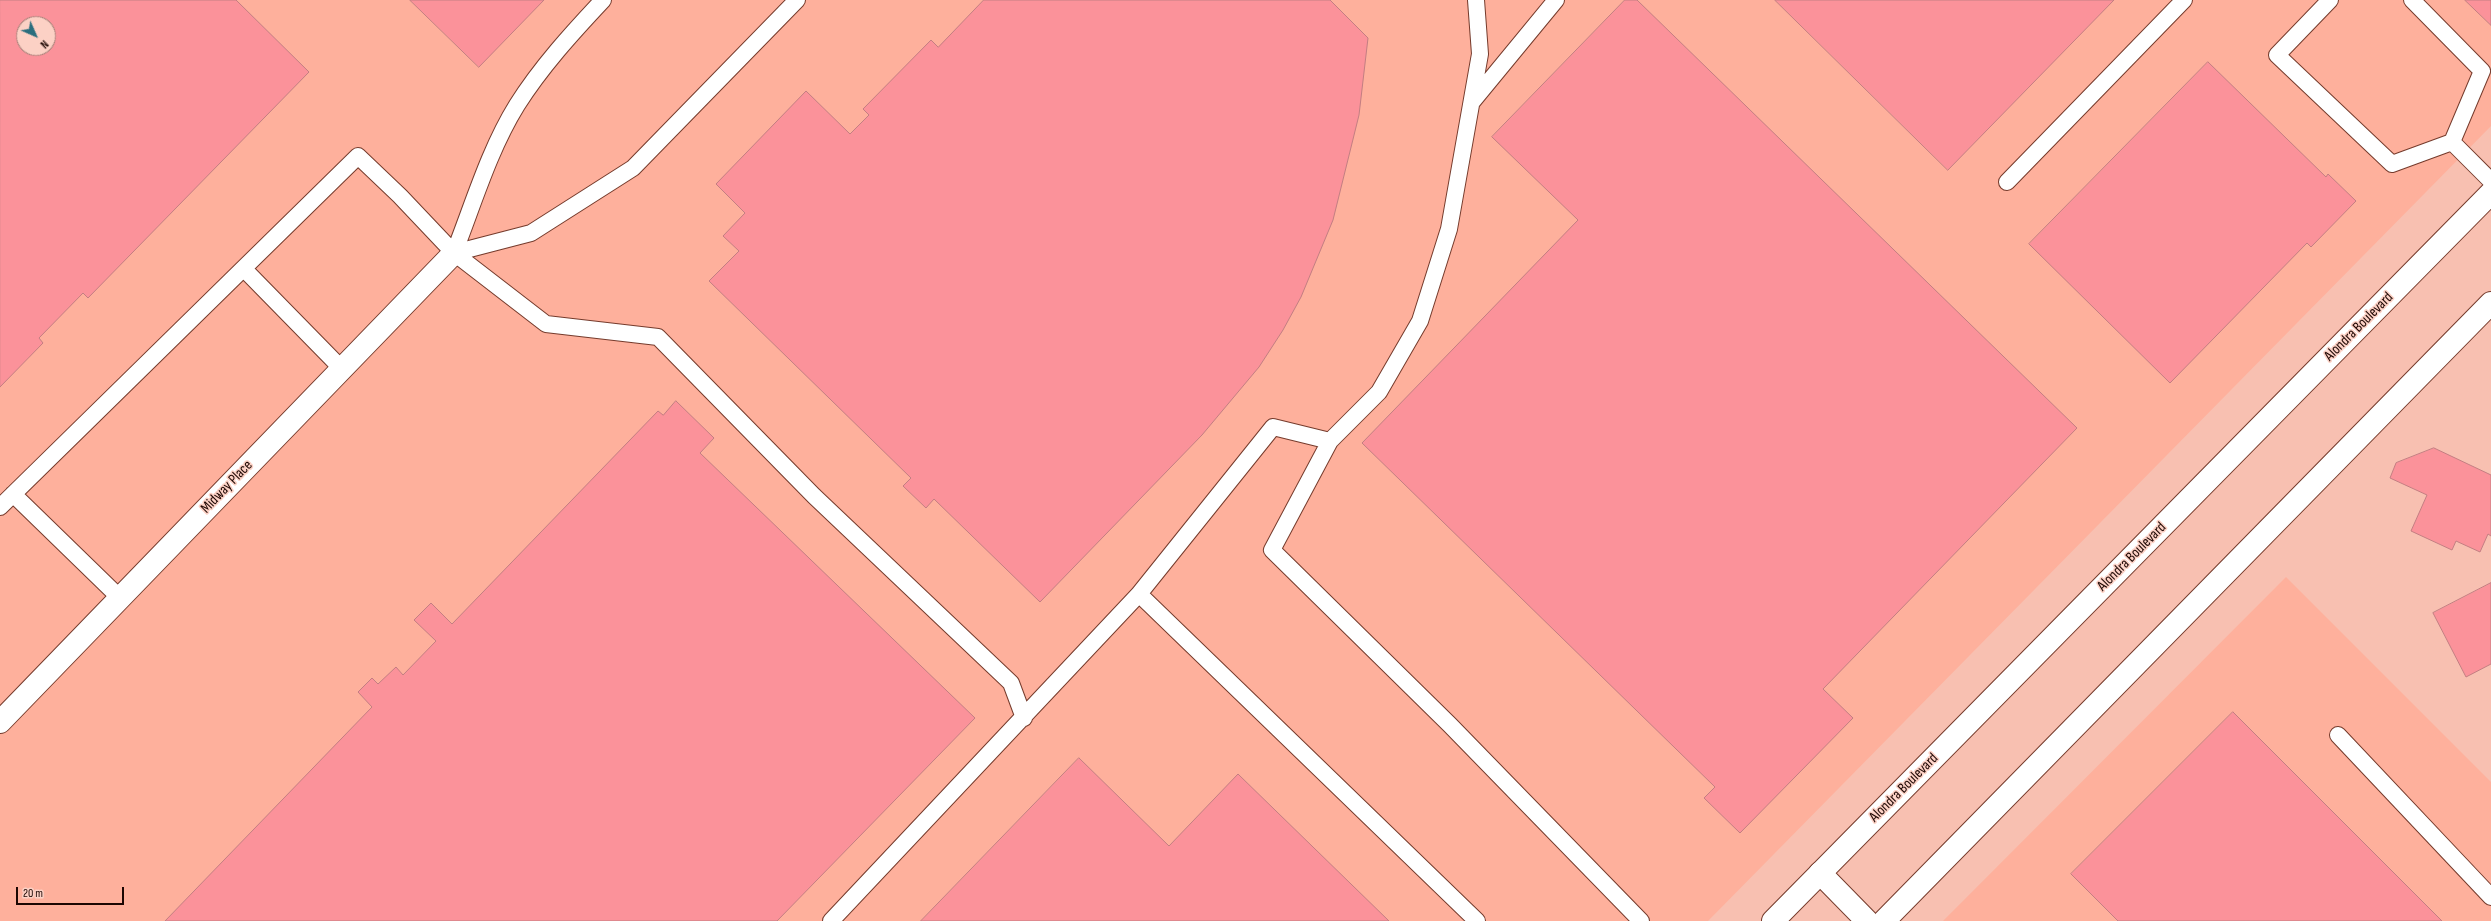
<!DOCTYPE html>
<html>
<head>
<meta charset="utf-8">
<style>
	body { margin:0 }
	#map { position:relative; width:2491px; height:921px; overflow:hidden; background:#f8c0b1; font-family:"Sofia Sans Condensed",sans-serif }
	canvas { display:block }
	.north { position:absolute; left:16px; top:16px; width:40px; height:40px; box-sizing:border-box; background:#fcd1c5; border:1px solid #a28077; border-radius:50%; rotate:135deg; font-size:11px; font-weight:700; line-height:16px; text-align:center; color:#1c0602 }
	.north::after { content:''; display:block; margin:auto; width:14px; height:18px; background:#2a6e7e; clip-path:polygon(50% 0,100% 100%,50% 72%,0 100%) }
	.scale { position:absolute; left:16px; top:887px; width:108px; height:18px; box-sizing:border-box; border:2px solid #1c0602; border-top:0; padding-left:5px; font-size:12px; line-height:14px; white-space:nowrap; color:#1c0602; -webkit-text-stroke:3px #fcd1c5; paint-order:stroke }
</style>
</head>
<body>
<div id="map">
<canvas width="2491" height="921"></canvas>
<div class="north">N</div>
<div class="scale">20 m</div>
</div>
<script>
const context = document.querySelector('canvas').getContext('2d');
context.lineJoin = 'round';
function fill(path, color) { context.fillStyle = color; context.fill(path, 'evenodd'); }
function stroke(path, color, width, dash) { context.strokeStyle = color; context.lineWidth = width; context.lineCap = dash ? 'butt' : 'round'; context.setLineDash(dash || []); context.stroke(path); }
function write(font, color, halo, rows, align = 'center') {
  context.font = font + ' "Sofia Sans Condensed",sans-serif'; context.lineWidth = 3; context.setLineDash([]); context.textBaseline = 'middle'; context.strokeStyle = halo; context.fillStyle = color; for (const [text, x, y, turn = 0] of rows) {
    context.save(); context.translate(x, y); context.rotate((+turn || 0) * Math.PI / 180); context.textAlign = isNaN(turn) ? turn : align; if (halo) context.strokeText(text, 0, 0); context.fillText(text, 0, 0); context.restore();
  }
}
fill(new Path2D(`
	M0,0h2491v126l-783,795h-1708zM24,24h24v24h-24z
	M2286,577l205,205v139h-548z`), '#feb09c');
const building = new Path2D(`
	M0,0h236l73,72 -221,226 -5,-5 -44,45 4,5 -43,44zM24,24h24v24h-24z
	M410,0h134l-65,67z
	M984,0h346l38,38 -9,77 -26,105 -32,77 -18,33 -24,37 -57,68 -162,167 -106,-103 -8,9 -23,-22 8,-8 -202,-197 30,-30 -16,-15 22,-23 -29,-29 90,-93 44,43 19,-19 -6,-6 68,-69 7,7z
	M1625,0h12l440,428 -254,261 30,29 -113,115 -36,-35 11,-11 -353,-344 216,-223 -86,-83z
	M1775,0h339l-166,170z
	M2465,0h26v25z
	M2208,62l118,115 2,-3 28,27 -45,46 -4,-4 -137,140 -141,-139z
	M676,401l38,37 -14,15 275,265 -198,203h-612l207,-214 -14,-15 14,-14 6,6 18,-17 7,8 33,-34 -22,-21 17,-17 21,21 206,-213 5,4z
	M2434,448l57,27v61l-3,-2 -8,18 -24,-11 -4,9 -41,-19 16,-36 -37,-17 6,-15z
	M2491,583v81l-25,13 -33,-64z
	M2233,712l209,209h-324l-47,-47z
	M1079,758l90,88 69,-72 151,147h-468z`);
fill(building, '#fb929a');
stroke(building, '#c37e82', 1);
const service = new Path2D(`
	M1476,0l4,54 -31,175 -29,92 -41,71 -49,49 -58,109 178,175 191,196
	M2330,0l-53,55 115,109 60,-22 30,-71 -70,-71
	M1472,102l84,-102
	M2452,142l39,39
	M2007,182l177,-182
	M454,253l77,-20 102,-65 164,-168
	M454,253c19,-48 35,-103 63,-148 24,-38 55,-72 86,-105
	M244,269l98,100
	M13,494l107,104
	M0,507l358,-351 42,40 54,57 92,71 112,13 156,159 197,187 13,35
	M1139,594l134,-167 57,14
	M2338,735l153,162
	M831,921l308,-327 338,327`);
const minor = new Path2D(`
	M0,722l454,-469
	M1820,873l47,48`);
const secondary = new Path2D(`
	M1773,921l718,-728
	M1884,921l607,-618`);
stroke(service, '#753b2c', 18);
stroke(minor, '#753b2c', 24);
stroke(secondary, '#753b2c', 24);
stroke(service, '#fff', 16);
stroke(minor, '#fff', 22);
stroke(secondary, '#fff', 22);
write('15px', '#1c0602', '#fcd1c5', [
	["Alondra Boulevard",2359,327,-45],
	["Midway Place",227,487,-46],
	["Alondra Boulevard",2132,557,-45],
	["Alondra Boulevard",1904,788,-45]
]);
</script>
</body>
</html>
